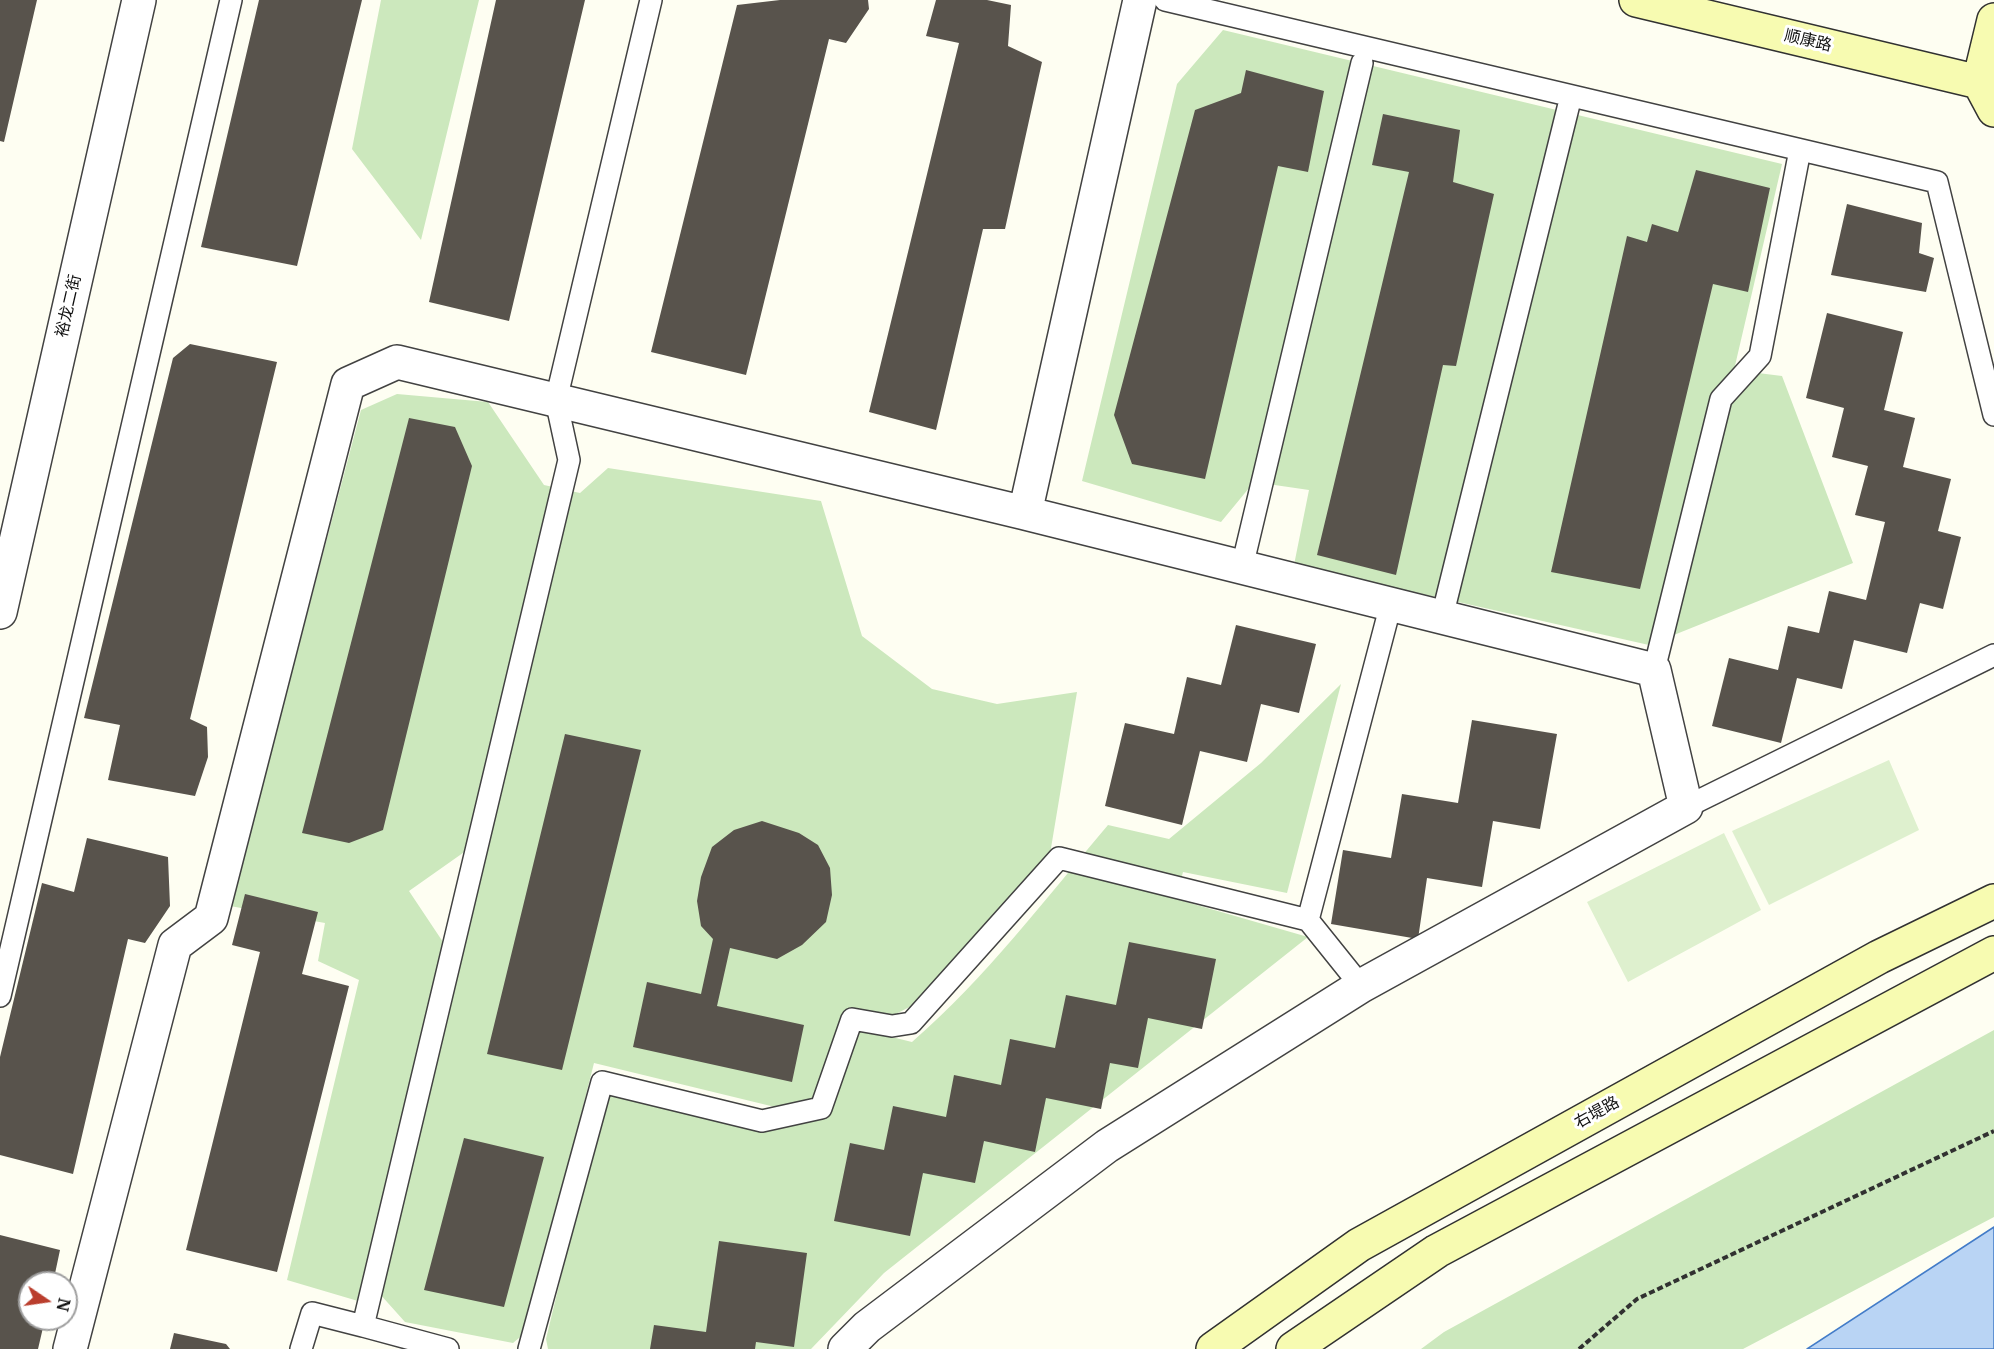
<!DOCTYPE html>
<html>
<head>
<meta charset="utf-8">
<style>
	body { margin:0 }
	#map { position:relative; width:1994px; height:1349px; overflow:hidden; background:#fefef2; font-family:Merriweather,serif }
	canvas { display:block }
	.north { position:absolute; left:18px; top:1271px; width:60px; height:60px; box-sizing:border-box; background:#fff; border:2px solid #9f9f9f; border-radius:50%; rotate:103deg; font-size:16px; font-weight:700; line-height:24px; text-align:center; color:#0f0f0f }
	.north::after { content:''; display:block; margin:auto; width:21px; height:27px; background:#ba3e2d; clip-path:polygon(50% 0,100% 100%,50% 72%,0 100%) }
</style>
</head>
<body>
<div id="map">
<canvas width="1994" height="1349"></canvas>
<div class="north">N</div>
</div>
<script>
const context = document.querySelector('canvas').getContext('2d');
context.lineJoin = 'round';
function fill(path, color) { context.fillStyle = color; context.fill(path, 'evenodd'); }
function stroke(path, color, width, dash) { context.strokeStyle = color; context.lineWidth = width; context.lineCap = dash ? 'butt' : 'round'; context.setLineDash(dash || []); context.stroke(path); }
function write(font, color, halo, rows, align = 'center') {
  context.font = font + ' Merriweather,"Noto Sans SC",serif'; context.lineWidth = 6; context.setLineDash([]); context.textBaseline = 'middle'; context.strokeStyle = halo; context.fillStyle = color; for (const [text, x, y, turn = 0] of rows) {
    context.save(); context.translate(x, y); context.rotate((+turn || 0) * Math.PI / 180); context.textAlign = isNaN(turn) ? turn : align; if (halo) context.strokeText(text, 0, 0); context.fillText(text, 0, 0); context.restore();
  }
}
fill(new Path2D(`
	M381,0h98l-58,240 -69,-91z
	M1223,30l559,134 -48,206 48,6 71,187 -204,82 -355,-80 15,-75 -55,-8 -33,40 -139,-41 95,-397z
	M397,394l91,8 56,83 36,8 28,-25 213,33 41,135 70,53 65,15 80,-12 -29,174 -117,130 -49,25 -37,-10 -27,89 -43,7 -181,-44 -68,269 -13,11 -108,-21 -26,-29 108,-457 -78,55 40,60 -91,350 -71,-21 72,-300 -41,-19 7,-38 -95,-17 131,-496z
	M1341,684l-54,209 -104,-21 -7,27 132,38 -424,336 -73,76h-263l-2,-10 60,-249 168,40 54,-13 27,-89 57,14c74,-64 133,-143 196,-217l61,14 92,-76z
	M1994,1030v187l-251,132h-322l23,-17z`), '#cce8bd');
fill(new Path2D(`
	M1889,760l30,70 -150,75 -37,-74z
	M1724,833l37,77 -133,72 -41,-80z`), '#def0ce');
const water = new Path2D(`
	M1994,1227v122h-187z`);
fill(water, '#b9d4f4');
stroke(water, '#437cc8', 1.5);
fill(new Path2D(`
	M0,0h37l-33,142 -4,-1z
	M259,0h103l-65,266 -96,-19z
	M496,0h89l-76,321 -80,-19z
	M780,0h88l1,9 -23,34 -17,-4 -83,336 -95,-23 86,-347z
	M936,0h51l24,5 -3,41 34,16 -37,167h-22l-47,201 -67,-18 90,-369 -33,-7z
	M1246,70l78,21 -16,81 -30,-6 -73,313 -73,-15 -18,-49 81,-305 46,-17z
	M1383,114l77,16 -7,52 41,12 -38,172 -13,-1 -47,210 -79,-20 92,-383 -37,-7z
	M1696,170l74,18 -22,104 -35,-8 -73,305 -89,-17 76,-336 20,6 5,-18 26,8z
	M1847,204l75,19 -3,30 15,5 -8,34 -95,-17z
	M1827,313l76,19 -19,78 31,8 -12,49 48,12 -13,52 23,6 -18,72 -23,-6 -13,50 -53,-13 -12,49 -45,-11 -16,65 -69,-17 17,-68 49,12 10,-44 31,7 10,-42 37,9 19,-78 -30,-7 13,-49 -36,-9 12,-49 -38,-10z
	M190,344l87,18 -87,357 17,8 1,30 -13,39 -87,-16 12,-55 -36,-7 89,-360z
	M409,418l46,9 17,39 -89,364 -34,13 -47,-10z
	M1236,625l80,19 -17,69 -38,-9 -14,58 -47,-11 -18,74 -77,-19 20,-83 49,11 13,-57 34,8z
	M1472,720l85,14 -17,95 -47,-8 -11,66 -55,-9 -9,61 -87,-15 12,-74 48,8 11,-64 56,9z
	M565,734l76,16 -79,320 -75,-16z
	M762,821l37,12 19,12 12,23 2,27 -6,27 -24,23 -25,14 -47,-11 -13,58 87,19 -12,57 -159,-35 14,-65 54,12 12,-55 -12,-13 -4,-25 4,-24 11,-30 22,-17z
	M87,838l81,19 2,49 -25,37 -17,-4 -55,235 -73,-19v-98l42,-174 32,9z
	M245,894l73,18 -16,62 47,12 -72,286 -91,-22 74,-298 -28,-7z
	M1129,942l87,17 -14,70 -54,-11 -10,50 -28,-5 -9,46 -55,-11 -11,54 -51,-11 -9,42 -52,-10 -13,63 -76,-15 16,-78 34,7 9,-44 53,11 8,-42 47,10 9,-46 45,9 11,-53 50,10z
	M464,1138l80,19 -40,150 -80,-17z
	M0,1235l60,15 -7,33h-23v36h15l-7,30h-38z
	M719,1241l88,12 -13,94 -38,-5 -1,7h-105l4,-24 52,7z
	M174,1333l52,11 4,5h-60z`), '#58534c');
const lane = new Path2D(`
	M1165,0l772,182 57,233
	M1242,567l120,-504
	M1442,617l129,-521
	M1654,670l67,-271 39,-43 40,-206
	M1686,807l308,-152
	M1361,986l-53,-66 83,-316
	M0,996l231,-996
	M363,1326l85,23
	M301,1349l11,-36 51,13 206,-866 -13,-60 95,-400
	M529,1349l73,-267 160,39 59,-13 31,-89 40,7 19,-3 148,-165 249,62`);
const street = new Path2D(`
	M0,612l139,-612
	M70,1349l105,-404 36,-27 137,-534 49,-22 628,151 115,-513
	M845,1349l22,-22 240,-181 254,-160 325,-179 -32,-137 -629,-157`);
const secondary = new Path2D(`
	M1636,0l343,82
	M1994,20l-15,62 15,28
	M1213,1349l146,-104 520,-288 115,-56
	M1293,1349l144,-98 557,-298`);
stroke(lane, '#424242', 24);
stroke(street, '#424242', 36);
stroke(secondary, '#313131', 36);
stroke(new Path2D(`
	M1579,1349l58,-50 357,-168`), '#313131', 4, [6, 3]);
stroke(lane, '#fff', 21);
stroke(street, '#fff', 33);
stroke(secondary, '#f7fbb1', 33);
write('16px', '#0f0f0f', '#fff', [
	["顺康路",1808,41,13],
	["裕龙二街",69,306,-77],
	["右堤路",1597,1113,-29]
]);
</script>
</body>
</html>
